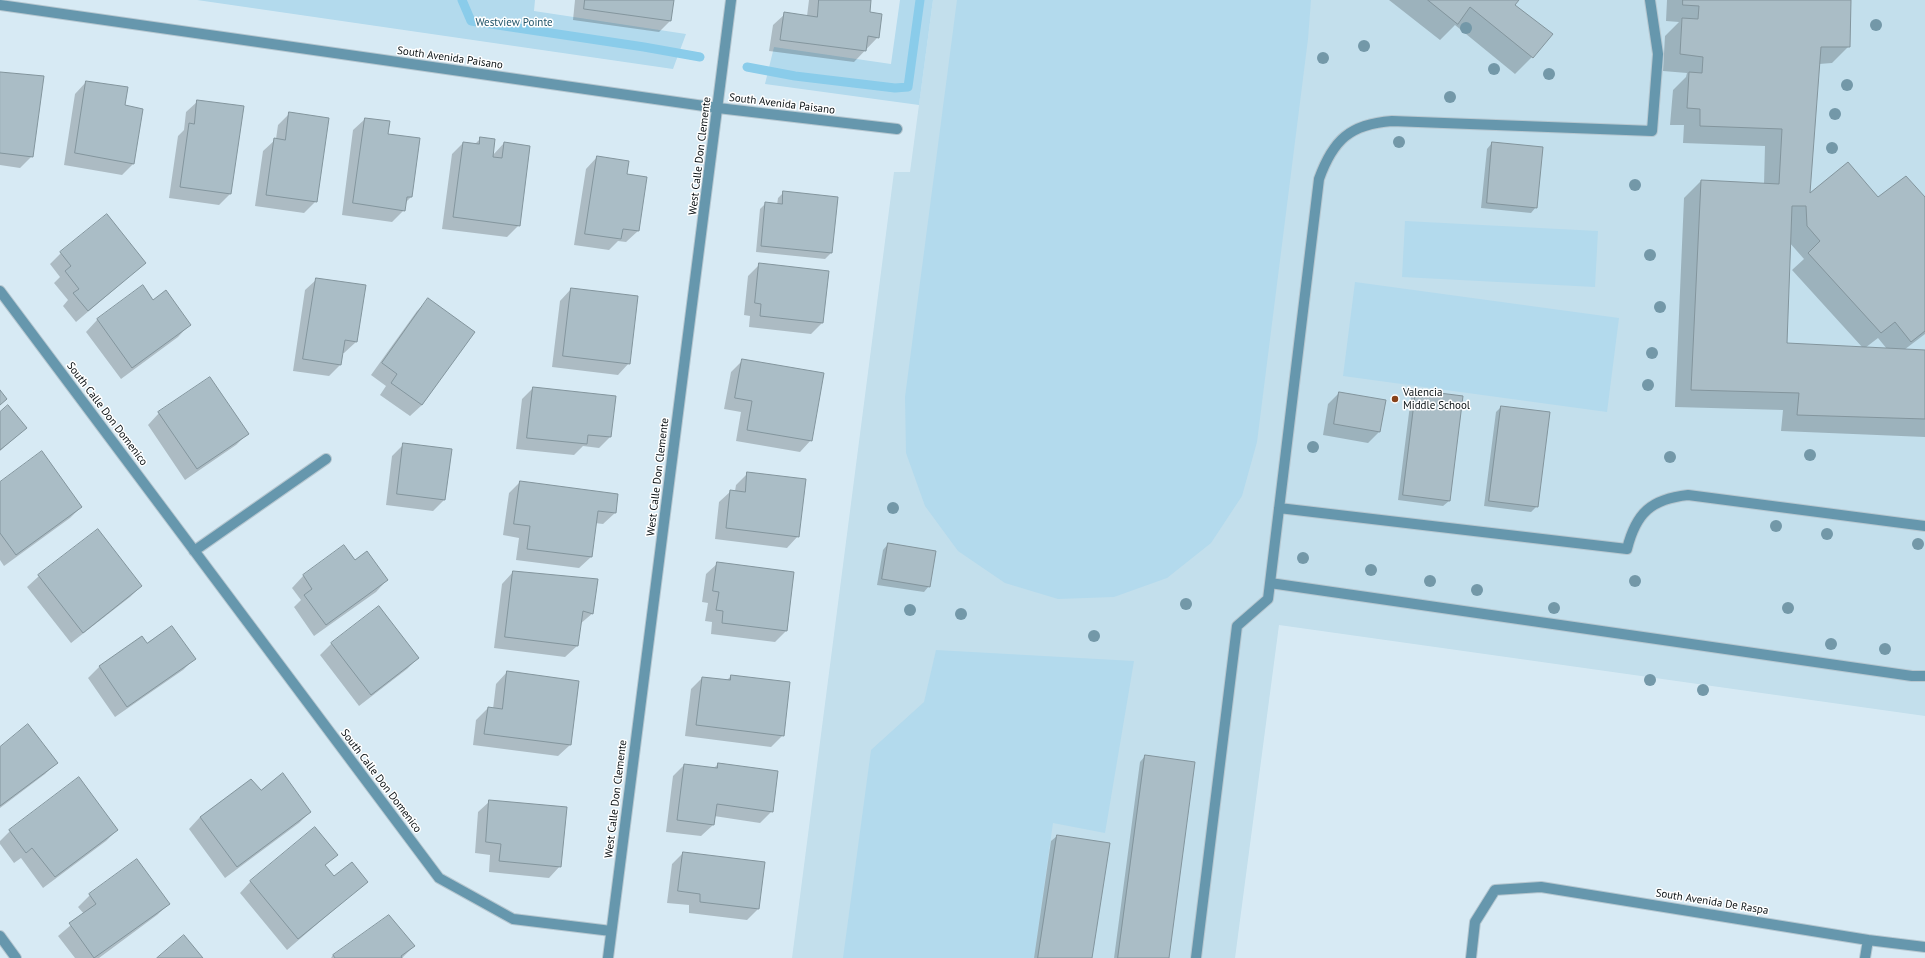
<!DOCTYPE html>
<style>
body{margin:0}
canvas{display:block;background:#d7eaf4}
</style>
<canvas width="1925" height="958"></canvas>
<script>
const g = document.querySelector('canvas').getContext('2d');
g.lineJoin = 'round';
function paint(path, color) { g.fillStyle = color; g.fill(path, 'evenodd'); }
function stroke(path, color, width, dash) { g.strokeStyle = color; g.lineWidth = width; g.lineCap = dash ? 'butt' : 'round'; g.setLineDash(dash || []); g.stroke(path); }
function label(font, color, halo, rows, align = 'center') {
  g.font = font + ' "PT Sans",sans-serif'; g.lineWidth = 3; g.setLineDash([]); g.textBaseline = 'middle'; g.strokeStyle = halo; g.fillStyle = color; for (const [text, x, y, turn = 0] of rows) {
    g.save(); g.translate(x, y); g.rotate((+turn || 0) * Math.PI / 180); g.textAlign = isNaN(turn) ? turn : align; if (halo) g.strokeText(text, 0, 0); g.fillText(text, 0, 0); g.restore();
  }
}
const built = new Path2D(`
 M933,0h992v716l-646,-91 -44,333h-443l102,-786h16z`);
const green = new Path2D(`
 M197,0h338l-1,11 152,23 -13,35z
 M900,0h33l-14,105 -154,-21 9,-37 117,17z
 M957,0h354l-3,39 -51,403 -15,54 -31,47 -44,35 -53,19 -56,2 -53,-16 -47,-32 -33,-45 -19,-53 -1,-56z
 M1405,221l193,10 -3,56 -193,-10z
 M1355,282l264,36 -12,94 -264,-36z
 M936,650l198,11 -29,172 -52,-10 -19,135h-191l28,-208 53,-48z`);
const shadow = new Path2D(`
 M575,0h98l-2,20 -12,12 -86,-12z
 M809,0h61l-2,13 10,24 -24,25 -85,-11 4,-26 12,-11 22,2z
 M1389,0h129l-4,5 18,52 -17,17 -60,-49 -15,15z
 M1667,0h183l-1,46 -17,17 -13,1 -10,131 116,3v136l-21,16 21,1v86l-144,-6 2,-21 -108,-3 9,-209 17,-17 63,3 1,-38 -82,-3 1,-18h-14l3,-35 13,-13 1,-4 -24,-2 2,-35 14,-14 -13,-1zM1789,242l15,17 -12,11 71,78 -77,-4zM1878,338l9,11 -22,-1z
 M0,73l32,83 -12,12 -20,-3z
 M86,82l38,24 10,57 -12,12 -58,-10 11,-71z
 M198,101l32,93 -11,11 -50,-7 9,-62 6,-6 2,-18z
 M290,113l26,88 -12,12 -49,-7 8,-55 13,-12 2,-14z
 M365,119l46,78 -6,6 -1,7 -12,12 -50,-7 11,-85z
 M481,138l12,17 11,-12 15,82 -12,12 -65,-8 10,-75 11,-11 12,1z
 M1492,143l44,64 -5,6 -50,-5 6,-59z
 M597,157l29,18 20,3 -8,53 -12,11 -8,-1 -9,9 -35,-5 12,-76z
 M784,192l53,6 -6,55 -6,6 -69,-7 4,-43 5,-5 12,1 1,-7z
 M61,253l84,10 -69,59 -13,-16 5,-6 -14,-17 6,-6 -10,-13z
 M760,264l62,59 -11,11 -62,-7 1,-11 -6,-1 4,-39z
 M317,279l39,63 -12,11h-2l-2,12 -11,11 -36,-5 12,-81z
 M142,287l11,14 36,24 -11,12 -57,42 -35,-47 11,-12z
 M571,289l58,74 -11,12 -66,-8 8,-66z
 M428,300l45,32 -51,73 -12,11 -30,-21 6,-9 -15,-11 46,-64z
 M743,360l68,80 -11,12 -64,-11 5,-29 -17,-3 7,-37z
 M533,388l77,49 -11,11 -16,-2 -9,9 -58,-6 6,-50z
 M1417,391l32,110 -6,5 -45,-6 13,-103z
 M1339,393l40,39 -11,11 -45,-8 5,-31z
 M1501,407l36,99 -6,6 -47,-6 12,-94z
 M0,413l26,15 -26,23z
 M159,413l88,21 -11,11 -51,35 -37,-55z
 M404,444l40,56 -11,11 -47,-6 6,-49z
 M748,473l50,63 -11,12 -72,-9 4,-37 12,-11h4l1,-6z
 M520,482l95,31 -12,11 -8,-1 -4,34 -12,11 -63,-8 3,-22 -16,-3 6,-42z
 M0,483l81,24 -11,11 -66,48 -4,-6z
 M888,544l41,42 -5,6 -47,-7 6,-35z
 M344,547l10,15 33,18 -11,12 -62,44 -20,-29 7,-7 -9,-12 11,-12z
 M718,563l75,9 -7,59 -11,11 -64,-8 1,-12 -7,-1 3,-18 -6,-1 4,-28z
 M513,572l80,41 -13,11 -3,22 -12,11 -71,-9 8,-64z
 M39,576l102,10 -11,11 -59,46 -44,-56z
 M379,607l39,51 -11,11 -48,37 -39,-51 11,-11z
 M146,645l48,14 -11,11 -68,47 -27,-39 12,-12z
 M507,672l71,10 -8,63 -12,11 -85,-11 3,-25 12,-12 5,1 3,-25z
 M731,676l52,59 -12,12 -86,-11 6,-47 11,-11 24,3z
 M0,749l56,14 -11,11 -45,34z
 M1145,756l23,202h-54l26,-196z
 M718,764l54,47 -12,12 -46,-7 -1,9 -12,11 -35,-4 7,-56 11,-11 29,4z
 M251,780l9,12 50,20 -11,11 -74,55 -36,-49 11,-12z
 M490,801l70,65 -11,12 -60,-6 1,-17 -15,-2 3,-41z
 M117,830l-11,11 -63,47 -22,-30 -7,5 -14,-19v-3l10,-10z
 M1057,836l34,122h-57l17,-117z
 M683,853l75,56 -11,11 -58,-7v-8l-22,-2 5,-39z
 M336,854l-11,12 9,12 32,4 -79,68 -47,-57 11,-12z
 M137,861l32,43 -12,11 -58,43h-24l-17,-22 26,-22 -6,-7 12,-12z
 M414,946l-12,12h-71l2,-3z`);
const stream = new Path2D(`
 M462,0l9,21 173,26 56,10
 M747,67l48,9 100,12 13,-1 12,-87`);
const building = new Path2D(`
 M585,0h89l-3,21 -87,-12z
 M819,0h52l-1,12 12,2 -3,24 -11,-2 -2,15 -86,-11 4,-28 33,5z
 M1428,0h91l-4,5 38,29 -20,24 -63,-51 -12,17z
 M1683,0h168l-1,47h-29l-11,146 38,-31 30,35 28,-21 19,21v134l-14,11 -16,-20 -14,11 -73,-80 12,-12 -13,-15 -1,-20h-14l-5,137 138,7v69l-128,-4 2,-22 -108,-3 10,-210 78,4 3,-55 -82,-3v-17l-13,-1 2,-36 13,1 1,-16 -23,-3 2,-36 16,1 1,-13 -16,-1z
 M0,72l44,4 -11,81 -33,-4z
 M86,81l42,6 -3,18 18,4 -9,55 -59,-11z
 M197,100l47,6 -13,88 -51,-7 9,-64 5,1z
 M289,112l40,6 -12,84 -51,-7 8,-57 11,2z
 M365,118l25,3 -2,13 32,4 -8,59h-5l-2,14 -52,-8z
 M480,137l15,2 -2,18 9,1 2,-16 26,4 -10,80 -67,-9 10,-75 16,2z
 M1492,142l51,5 -6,61 -50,-5z
 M597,156l32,5 -2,13 20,3 -8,54 -16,-2 -2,10 -36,-5z
 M783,191l55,6 -6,56 -71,-7 4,-44 17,2z
 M107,214l39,49 -58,48 -15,-18 6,-4 -14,-18 6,-5 -11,-14z
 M759,263l70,8 -6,52 -63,-7 1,-12 -6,-1z
 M316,278l50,7 -9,57 -12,-2 -4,25 -38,-6z
 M143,285l10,15 13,-10 25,35 -59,43 -35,-49z
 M571,288l67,8 -8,68 -67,-8z
 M428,298l47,34 -53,73 -31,-22 6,-9 -15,-11z
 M742,359l82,14 -12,68 -65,-11 5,-29 -17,-3z
 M210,377l39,57 -52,35 -39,-57z
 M533,387l83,9 -5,41 -23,-2 -1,9 -60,-6z
 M0,390l7,9 -7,6z
 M1416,390l47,6 -13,105 -47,-6z
 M1339,392l47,8 -6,32 -46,-8z
 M8,405l19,23 -27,22v-38z
 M1501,406l49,6 -12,95 -49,-6z
 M403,443l49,6 -7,51 -48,-6z
 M42,451l40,56 -66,48 -16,-22v-51z
 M747,472l59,7 -7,58 -73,-9 4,-38 15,2z
 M520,481l98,13 -2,19 -18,-2 -6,46 -65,-8 3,-23 -16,-2z
 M98,529l44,57 -59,47 -45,-58z
 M888,543l48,8 -6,36 -48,-8z
 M344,545l11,15 12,-9 21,29 -62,45 -22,-30 8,-6 -9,-14z
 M717,562l77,10 -7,59 -65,-8 1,-12 -7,-1 3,-18 -6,-1z
 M513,571l85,8 -5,35 -10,-3 -5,35 -73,-9z
 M379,606l40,52 -48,37 -40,-52z
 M172,626l24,33 -69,48 -28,-41 43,-30 5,7z
 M507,671l72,10 -8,64 -87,-11 4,-27 14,2z
 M731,675l59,7 -6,54 -88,-11 6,-48 28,3z
 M28,724l30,39 -58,43v-59z
 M1145,755l50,7 -26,196h-51z
 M718,763l60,8 -5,41 -56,-8 -3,21 -37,-5 7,-56 33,4z
 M283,773l28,39 -74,55 -37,-50 51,-38 10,11z
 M79,777l39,53 -63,47 -23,-29 -6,5 -17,-23z
 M489,800l78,7 -6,60 -62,-6 2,-17 -15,-2z
 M315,827l23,28 -13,10 9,11 18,-14 16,20 -70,57 -48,-58z
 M1057,835l53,8 -18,115h-54z
 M683,852l82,10 -6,47 -59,-7v-8l-22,-3z
 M137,859l33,45 -76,54 -25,-35 27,-19 -7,-10z
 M389,915l26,31 -14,10 1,2h-67l-2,-3z
 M184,935l19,23h-46z`);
const service = new Path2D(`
 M1279,508l348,41c9,-36 24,-50 61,-54l237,31
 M1270,583l49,-404c14,-39 31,-55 73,-58l260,10 6,-77 -8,-54
 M1196,958l41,-332 31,-27 2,-16 642,93h13`);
const minor = new Path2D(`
 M0,5l718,103 179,21
 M0,291l439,587 74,41 98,12
 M194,551l132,-92
 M0,936l16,22
 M608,958l123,-958
 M1471,958l4,-36 20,-32 46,-3 327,53 57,7
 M1865,958l3,-18`);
const trees = [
 [1876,25],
 [1466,28],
 [1364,46],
 [1323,58],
 [1494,69],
 [1549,74],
 [1847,85],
 [1450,97],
 [1835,114],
 [1399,142],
 [1832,148],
 [1635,185],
 [1650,255],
 [1660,307],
 [1652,353],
 [1648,385],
 [1313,447],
 [1810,455],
 [1670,457],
 [893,508],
 [1776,526],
 [1827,534],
 [1918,544],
 [1303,558],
 [1371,570],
 [1430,581],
 [1635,581],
 [1477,590],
 [1186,604],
 [1554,608],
 [1788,608],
 [910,610],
 [961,614],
 [1094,636],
 [1831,644],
 [1885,649],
 [1650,680],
 [1703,690]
];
const markers = [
 [1395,399,4,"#88421a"]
];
const parkNames = [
 ["Westview Pointe",514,23]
];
const streetNames = [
 ["South Avenida Paisano",450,58,8],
 ["South Avenida Paisano",782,104,7],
 ["West Calle Don Clemente",700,156,-83],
 ["South Calle Don Domenico",107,414,53],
 ["West Calle Don Clemente",658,477,-83],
 ["South Calle Don Domenico",381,781,53],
 ["West Calle Don Clemente",616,799,-83],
 ["South Avenida De Raspa",1712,902,9]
];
const poiNames = [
 ["Valencia",1403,393],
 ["Middle School",1403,406]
];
paint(built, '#c3dfec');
paint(green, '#b3daed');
paint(shadow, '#0003');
stroke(stream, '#8accea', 9);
paint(building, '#aabdc6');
stroke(building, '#83959d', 1);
stroke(service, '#b6c7d0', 12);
stroke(minor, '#b6c7d0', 12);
stroke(service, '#6697ad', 10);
stroke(minor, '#6697ad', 10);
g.fillStyle = '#7398a8';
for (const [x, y] of trees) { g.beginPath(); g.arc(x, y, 6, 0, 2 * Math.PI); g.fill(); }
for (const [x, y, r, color] of markers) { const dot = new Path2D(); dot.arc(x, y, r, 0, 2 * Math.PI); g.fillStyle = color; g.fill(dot); stroke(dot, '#fff', 1.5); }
label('11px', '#21556a', '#fff', parkNames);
label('11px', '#0a1114', '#fff', streetNames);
label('11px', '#0a1114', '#fff', poiNames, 'left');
</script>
